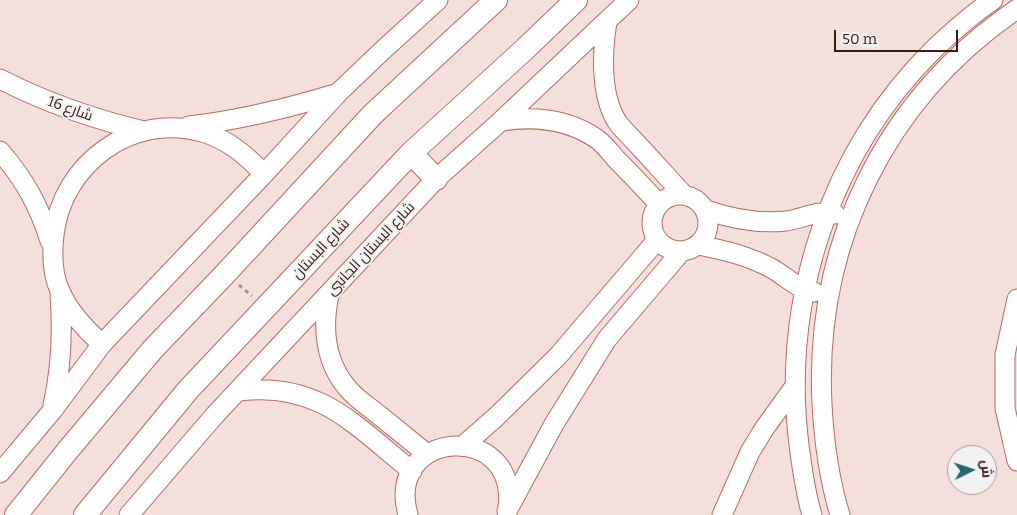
<!DOCTYPE html>
<meta charset="utf-8">
<style>
body{margin:0}
#map{position:relative;width:1017px;height:515px;overflow:hidden;background:#f3e0dc;font-family:Bitter,Cairo,serif}
canvas{display:block}
.north{position:absolute;left:947px;top:445px;width:50px;height:50px;box-sizing:border-box;background:#f2f2f2;border:1px solid #a99b99;border-radius:50%;rotate:86deg;font-size:14px;font-weight:700;line-height:20px;text-align:center;color:#3b1914}
.north::after{content:'';display:block;margin:auto;width:18px;height:22px;background:#1f6874;clip-path:polygon(50% 0,100% 100%,50% 72%,0 100%)}
.scale{position:absolute;left:834px;top:30px;width:124px;height:22px;box-sizing:border-box;border:2px solid #3b1914;border-top:0;padding-left:6px;font-size:15px;line-height:18px;white-space:nowrap;color:#3b1914;-webkit-text-stroke:4px #f2f2f2;paint-order:stroke}
</style>
<div id="map">
<canvas width="1017" height="515"></canvas>
<div class="north">ش</div>
<div class="scale">50 m</div>
</div>
<script>
const g = document.querySelector('canvas').getContext('2d');
g.lineJoin = 'round';
function stroke(path, color, width, dash) { g.strokeStyle = color; g.lineWidth = width; g.lineCap = dash ? 'butt' : 'round'; g.setLineDash(dash || []); g.stroke(path); }
function label(font, color, halo, rows, align = 'center') {
  g.font = font + ' Bitter,Cairo,serif'; g.lineWidth = 4; g.setLineDash([]); g.textBaseline = 'middle'; g.strokeStyle = halo; g.fillStyle = color; for (const [text, x, y, turn = 0] of rows) {
    g.save(); g.translate(x, y); g.rotate((+turn || 0) * Math.PI / 180); g.textAlign = isNaN(turn) ? turn : align; if (halo) g.strokeText(text, 0, 0); g.fillText(text, 0, 0); g.restore();
  }
}
const path = new Path2D(`
 M239,285l13,11`);
const minor = new Path2D(`
 M607,22c-5,30 -7,75 11,101 6,8 14,15 21,23 15,16 29,32 44,48
 M0,79c47,24 93,40 144,52
 M501,121c33,-5 67,-2 96,18 7,5 13,13 19,20 15,15 29,30 43,45
 M189,126c51,-6 100,-18 149,-33
 M0,151c24,28 39,54 50,90
 M652 223a28 28 0 1 1 56 0a28 28 0 1 1-56 0Z
 M706,210c26,9 52,14 80,11 16,-2 33,-12 49,-7
 M698,245c26,5 51,11 75,24 13,8 25,20 41,23
 M329,295c-7,33 -4,68 20,95 8,9 20,17 30,25 16,13 32,26 48,39
 M1017,299l-12,56v53l12,53
 M102,344c-17,-15 -33,-32 -42,-53 -8,-17 -8,-39 -6,-56 8,-71 78,-123 148,-103 25,7 44,23 62,42
 M239,391c80,-10 115,34 173,80
 M53,405c8,-36 10,-72 7,-109
 M464,445l32,-28 62,-61 99,-116
 M0,473l52,-62 50,-67 162,-170 75,-82 44,-42 55,-50
 M507,511l47,-87 53,-85 74,-87
 M129,515l85,-99 222,-237 65,-58 128,-121
 M408,515c-24,-86 110,-95 100,-8
 M722,515l28,-63 14,-23 31,-43
 M812,515c-7,-23 -10,-47 -13,-70 -18,-145 31,-294 136,-397 18,-17 37,-34 58,-48
 M840,515c-11,-36 -16,-74 -18,-111 -8,-160 63,-305 195,-395`);
const tertiary = new Path2D(`
 M411,153l25,26
 M16,515l52,-65 85,-101 73,-76 147,-159 123,-114
 M85,515l103,-125 223,-237 114,-104 51,-49`);
const streetNames = [
 ["شارع 16",70,109,20],
 ["شارع البستان",321,249,-47],
 ["شارع البستان الجانبى",371,249,-47]
];
stroke(minor, '#bd6b5d', 21);
stroke(tertiary, '#bd6b5d', 24);
stroke(path, '#ab928e', 3, [4, 4]);
stroke(minor, '#fff', 19);
stroke(tertiary, '#fff', 22);
label('15px', '#3b1914', '#f2f2f2', streetNames);
</script>
